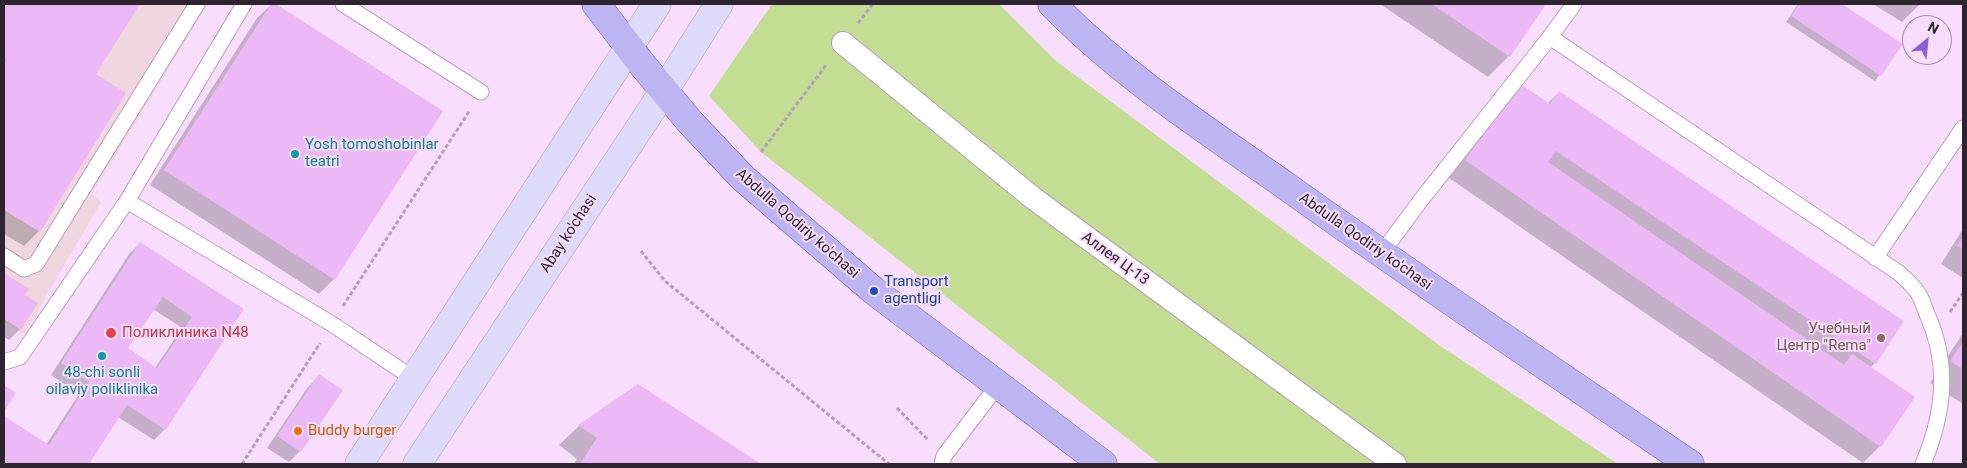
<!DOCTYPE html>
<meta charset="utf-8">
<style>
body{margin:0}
#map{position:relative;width:1967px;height:468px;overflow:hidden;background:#f8ddfc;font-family:Roboto,sans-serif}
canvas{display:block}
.frame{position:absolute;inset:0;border:5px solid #2e242f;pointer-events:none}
.north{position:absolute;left:1902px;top:15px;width:50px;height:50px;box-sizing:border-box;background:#f8ddfc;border:1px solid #a793aa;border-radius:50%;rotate:28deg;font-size:14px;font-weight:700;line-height:20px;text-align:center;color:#2e242f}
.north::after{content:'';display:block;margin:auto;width:18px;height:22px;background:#8f5fd8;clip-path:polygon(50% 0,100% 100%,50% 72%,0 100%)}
</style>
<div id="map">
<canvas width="1967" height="468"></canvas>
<div class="frame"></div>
<div class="north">N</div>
</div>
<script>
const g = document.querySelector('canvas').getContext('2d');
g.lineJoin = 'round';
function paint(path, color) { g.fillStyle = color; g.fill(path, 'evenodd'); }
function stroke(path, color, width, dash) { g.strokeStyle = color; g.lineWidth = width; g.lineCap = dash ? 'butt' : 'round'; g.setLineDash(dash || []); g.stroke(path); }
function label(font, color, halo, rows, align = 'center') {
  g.font = font + ' Roboto,sans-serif'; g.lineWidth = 4; g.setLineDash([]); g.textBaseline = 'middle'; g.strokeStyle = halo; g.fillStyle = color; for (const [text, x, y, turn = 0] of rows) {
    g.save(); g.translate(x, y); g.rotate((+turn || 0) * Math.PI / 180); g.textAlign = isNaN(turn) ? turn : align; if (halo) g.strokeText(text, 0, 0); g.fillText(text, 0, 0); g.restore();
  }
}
const commercial = new Path2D(`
 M4,4h204l-116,190 9,8 -77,132 -20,-12z`);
const green = new Path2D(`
 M772,4h227l57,57 383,284 179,119h-458l-399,-312 -52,-56z`);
const shadow = new Path2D(`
 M14,4h124l-43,70 -56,157 -15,15 -20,-12v-225z
 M272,4l169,107 -107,168 -15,15 -169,-109 107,-167z
 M1380,4h158l5,3 -34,49 -21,21z
 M1798,4h41l62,41 -26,36 -89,-59z
 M1873,4h47l-18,18z
 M1559,92l316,271 -5,5 10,78 -17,17 -414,-285 52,-76 46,2z
 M1963,229v49l-22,-14z
 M140,243l102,66 -77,120 -11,11 -36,-23 -31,47h-83v-46l42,27 33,-51 -28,-19 78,-121zM153,309l29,19 -27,40 -29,-19z
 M4,275l23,14 -4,7 -3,33 -11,11 -5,-3z
 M1963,333v71l-33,-21z
 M319,376l22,14 -41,61 -11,11 -22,-14 41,-61z
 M638,385l121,79h-185l3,-5 -18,-14 20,-19z`);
const building = new Path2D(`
 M11,4h129l-44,70 30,19 -86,139 -36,-22v-148l2,-3 -2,-2v-49z
 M271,4h5l167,107 -108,169 -171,-110z
 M1432,4h109l4,2 -35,51z
 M1799,4h43l61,40 -22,32 -90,-60z
 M1519,83l31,21 9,-13 345,230 -28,43 -320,-213 -8,11 296,203 8,-11 63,43 -34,50 -416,-287z
 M1963,237v12l-6,-3z
 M140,242l104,67 -78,121 -39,-25 -38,59h-85v-48l45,29 40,-63 -28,-19zM163,297l29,20 -35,51 -29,-20z
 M4,273l25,16 -4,6 13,8 -17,27 -17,-11z
 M1963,342v27l-13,-8z
 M319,374l24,16 -42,62 -24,-16z
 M638,384l123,80h-181l17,-26 -19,-13z
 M4,385l12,8 -12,19z`);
const path = new Path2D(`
 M858,23l15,-19
 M761,152l66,-88
 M641,251l24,30 224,183
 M343,306l127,-196
 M1950,312l13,-19
 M897,408l31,32
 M242,464l78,-121`);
const service = new Path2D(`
 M343,4l138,88
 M1574,4l-24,33 349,236c6,6 14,12 19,20 4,6 6,14 9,21 23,51 17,100 -4,150
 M127,201l205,123 82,55
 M1381,254l40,-54 129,-163
 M4,256l20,13 12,-5 161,-260
 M1875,258l88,-130
 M4,362l16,-5 107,-156 117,-197
 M942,464l2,-8 54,-71`);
const pedestrian = new Path2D(`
 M843,43l190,155 362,266`);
const secondary = new Path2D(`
 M359,464l298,-460
 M417,464l247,-373 55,-87`);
const primary = new Path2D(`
 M596,4l45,59 49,59 53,56 131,113 229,173
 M1052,4c69,71 153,125 234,182 133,95 268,186 404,278`);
const markers = [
 [295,154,5,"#0f9aa8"],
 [874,291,5,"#1a4fb4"],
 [111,333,6,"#e0444e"],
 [1881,338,5,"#8d6e63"],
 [102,356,5,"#0f9aa8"],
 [298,431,5,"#e8710a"]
];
const cultureNames = [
 ["Yosh tomoshobinlar",305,145],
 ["teatri",305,162],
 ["48-chi sonli",102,373,"center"],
 ["oilaviy poliklinika",102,390,"center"]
];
const streetNames = [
 ["Abdulla Qodiriy ko'chasi",797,224,41],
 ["Abay ko'chasi",569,234,-57],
 ["Abdulla Qodiriy ko'chasi",1365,242,35],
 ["Аллея Ц-13",1115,259,36]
];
const transitNames = [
 ["Transport",884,282],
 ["agentligi",884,299]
];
const educationNames = [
 ["Учебный",1871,329],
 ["Центр \"Rema\"",1871,346]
];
const healthNames = [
 ["Поликлиника N48",122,333]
];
const foodNames = [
 ["Buddy burger",308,431]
];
paint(commercial, '#efd6df');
paint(green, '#c3de93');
paint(shadow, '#0003');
paint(building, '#ecb8f6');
stroke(service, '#b89fbc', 17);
stroke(pedestrian, '#b89fbc', 24);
stroke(secondary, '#b89fbc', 29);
stroke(primary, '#6e62a9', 29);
stroke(path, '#b59fb8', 3, [4, 2.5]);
stroke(service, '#fff', 15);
stroke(pedestrian, '#fff', 22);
stroke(secondary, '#dedaf9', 28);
stroke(primary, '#bcb5f2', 28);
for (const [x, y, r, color] of markers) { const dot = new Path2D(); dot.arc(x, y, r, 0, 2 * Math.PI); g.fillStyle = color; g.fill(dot); stroke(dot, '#f8ddfc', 2); }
label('15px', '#0d838f', '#f8ddfc', cultureNames, 'left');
label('15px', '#2e242f', '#f8ddfc', streetNames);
label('15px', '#164399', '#f8ddfc', transitNames, 'left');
label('15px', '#785e54', '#f8ddfc', educationNames, 'right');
label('15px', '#be3a42', '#f8ddfc', healthNames, 'left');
label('15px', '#c56008', '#f8ddfc', foodNames, 'left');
</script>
